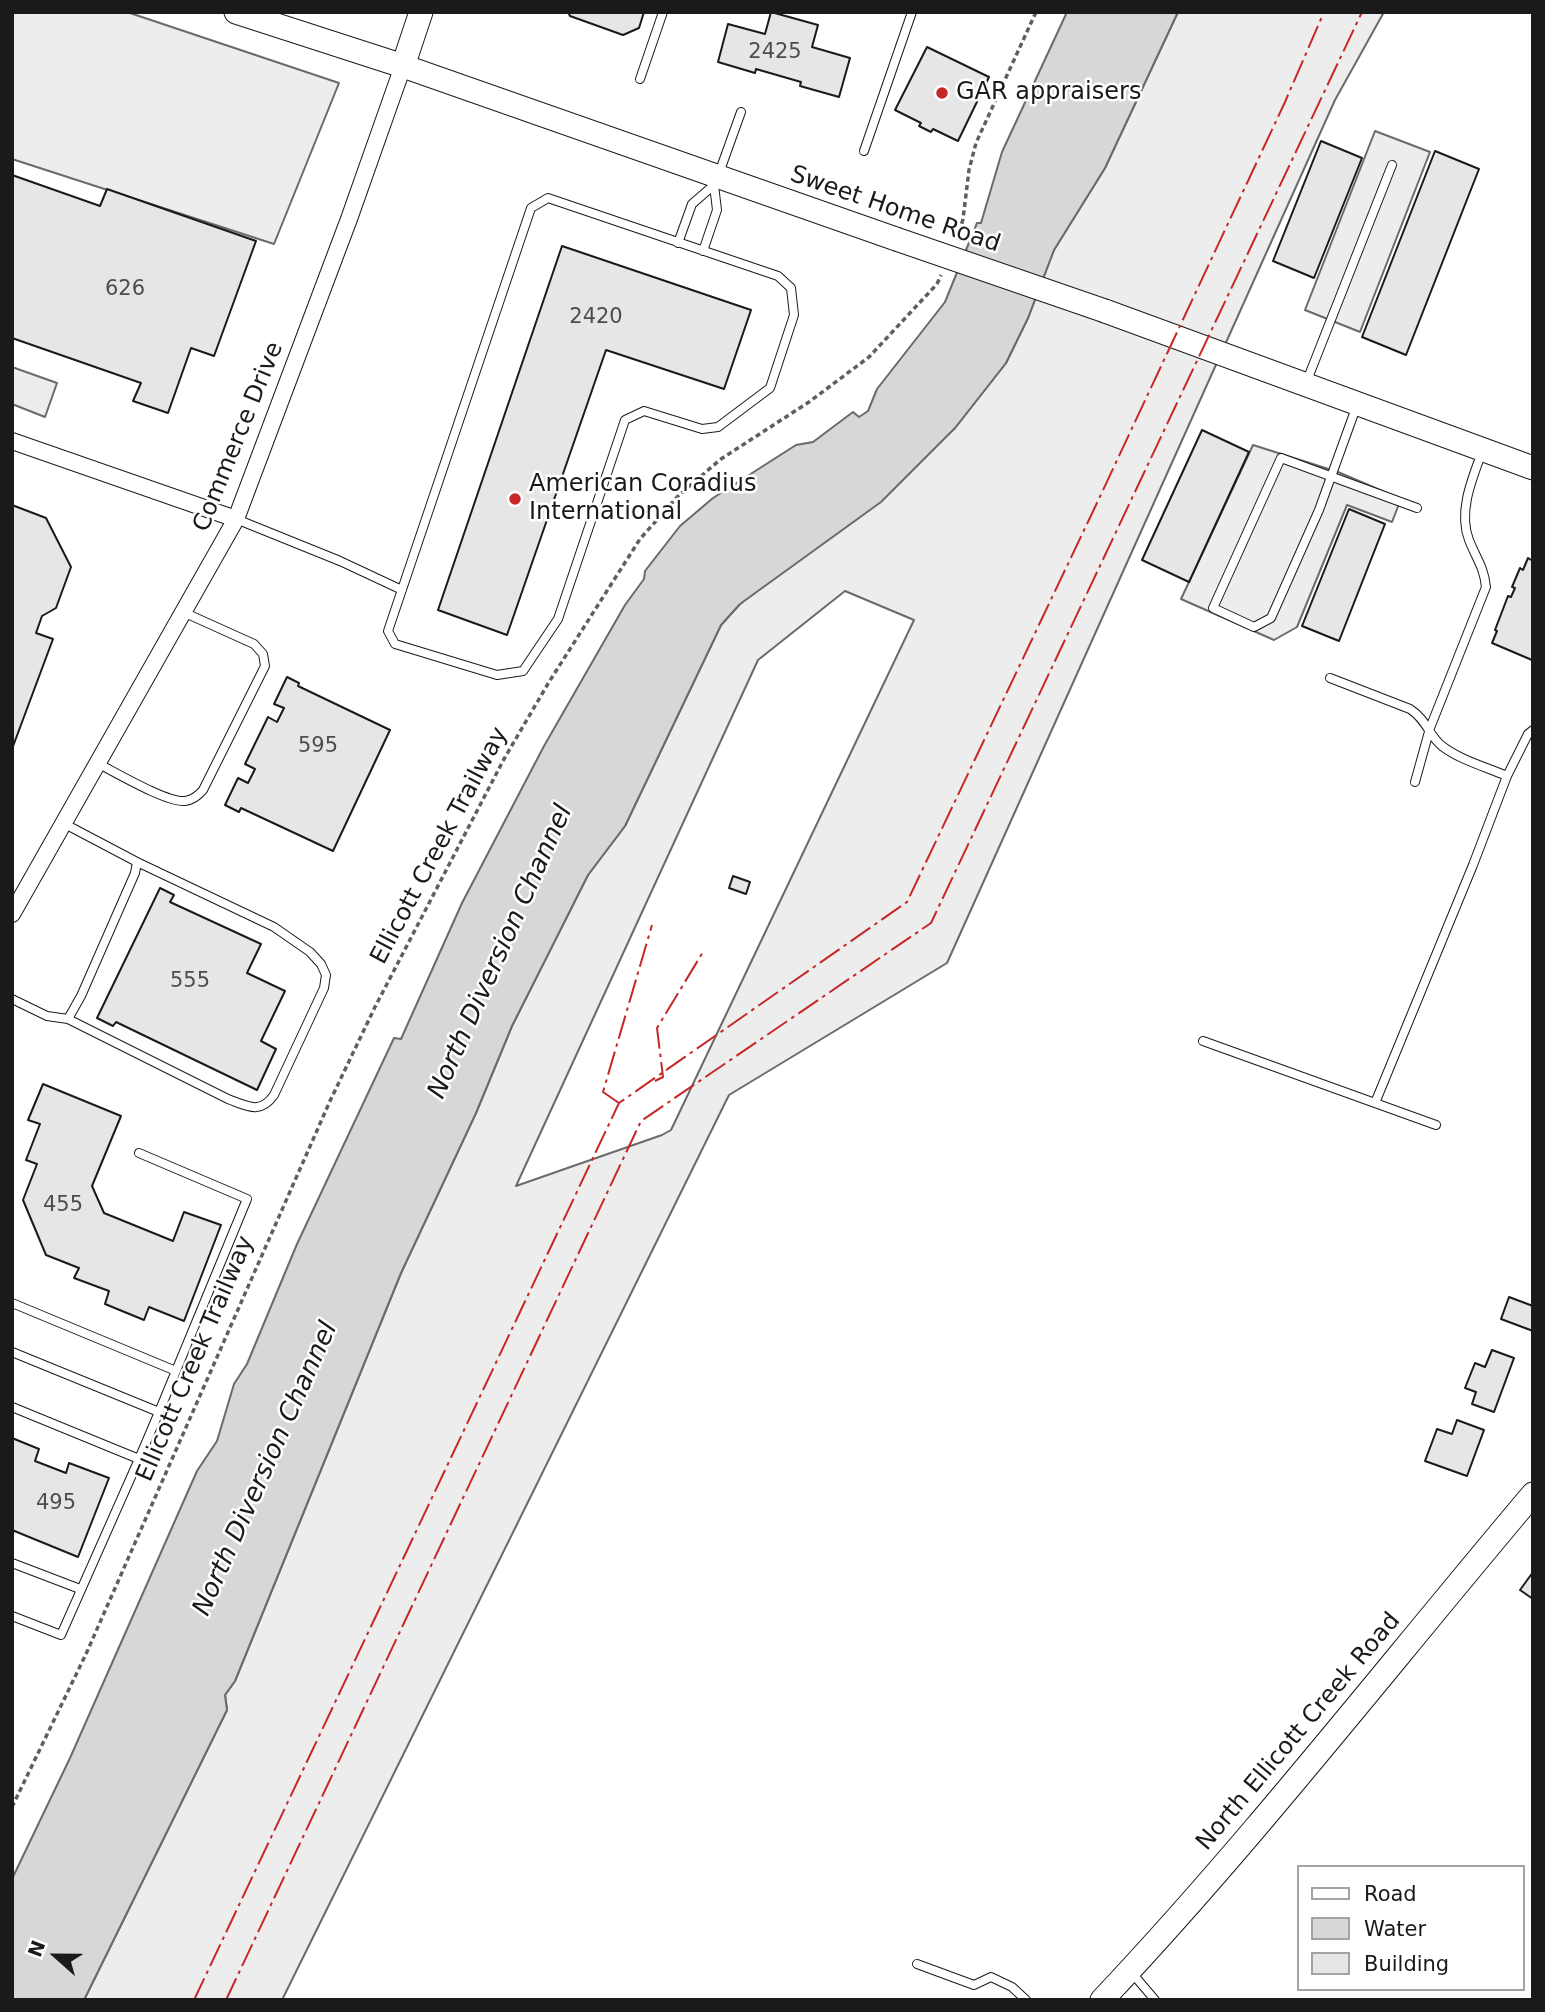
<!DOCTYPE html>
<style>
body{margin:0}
#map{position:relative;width:1545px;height:2012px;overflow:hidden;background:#fff;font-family:"DejaVu Sans",sans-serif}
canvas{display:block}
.frame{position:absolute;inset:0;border:14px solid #1a1a1a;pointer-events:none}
.legend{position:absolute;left:1297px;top:1865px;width:228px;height:126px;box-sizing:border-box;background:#fff;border:2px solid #a3a3a3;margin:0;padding:9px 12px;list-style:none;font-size:21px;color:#1a1a1a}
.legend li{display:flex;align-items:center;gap:14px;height:35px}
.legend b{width:35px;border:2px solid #a3a3a3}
.north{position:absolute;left:21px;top:1921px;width:70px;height:70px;-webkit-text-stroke:5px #fff;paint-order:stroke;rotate:291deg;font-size:19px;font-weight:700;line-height:28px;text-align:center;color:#1a1a1a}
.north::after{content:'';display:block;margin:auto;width:24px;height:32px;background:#1a1a1a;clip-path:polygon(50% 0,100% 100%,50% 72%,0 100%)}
</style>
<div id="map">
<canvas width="1545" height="2012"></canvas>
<div class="frame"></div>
<ul class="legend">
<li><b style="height:9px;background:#fff"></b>Road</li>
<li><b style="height:19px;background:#d7d7d7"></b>Water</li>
<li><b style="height:19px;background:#e6e6e6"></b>Building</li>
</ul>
<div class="north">N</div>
</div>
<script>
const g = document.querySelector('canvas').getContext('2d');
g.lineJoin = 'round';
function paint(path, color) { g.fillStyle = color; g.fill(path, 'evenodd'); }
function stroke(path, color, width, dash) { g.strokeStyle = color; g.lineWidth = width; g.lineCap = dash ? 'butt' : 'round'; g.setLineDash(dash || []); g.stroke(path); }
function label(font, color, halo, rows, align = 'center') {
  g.font = font + ' "DejaVu Sans",sans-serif'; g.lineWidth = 5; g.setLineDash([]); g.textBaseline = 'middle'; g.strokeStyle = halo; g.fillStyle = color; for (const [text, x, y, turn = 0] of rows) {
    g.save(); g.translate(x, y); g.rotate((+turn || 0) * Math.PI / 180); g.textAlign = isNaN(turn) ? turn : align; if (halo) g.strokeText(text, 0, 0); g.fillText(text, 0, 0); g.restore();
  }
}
const built = new Path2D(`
 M12,12h115l212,71 -65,161 -262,-85z
 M1178,12h206l-49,88 -388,863 -218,132 -447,905h-198l143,-290 -2,-15 10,-14 166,-408 75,-160 36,-87 76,-151 37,-49 96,-201 19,-21 215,-176 51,-65 22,-45 26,-68 51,-82zM845,591l69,29 -243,510 -9,5 -146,51 242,-526z
 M1375,131l55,21 -70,180 -55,-22z
 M12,367l45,16 -12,34 -33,-13z
 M1253,445l85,27 63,27 -9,23 -45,-17 -50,122 -23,13 -93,-41z`);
const water = new Path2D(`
 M1067,12h111l-73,156 -51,82 -26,68 -22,45 -51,65 -74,74 -141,102 -19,21 -96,201 -37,49 -76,151 -36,87 -75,160 -166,408 -10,14 2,15 -143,290h-72v-121l58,-121 127,-287 20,-30 17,-57 13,-20 50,-120 97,-206 7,1 61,-136 82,-157 81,-141 19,-26 1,-8 35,-45 33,-28 83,-53 17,-3 40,-30 6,5 9,-6 9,-22 68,-87 32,-79h4l21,-71z`);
const building = new Path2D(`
 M568,12h76l-5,16 -16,7 -53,-19z
 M771,12l47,13 -6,22 38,11 -11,39 -39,-11 1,-4 -45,-13 -1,4 -37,-11 10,-38 37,10z
 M927,47l62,30 -31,64 -25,-12 -2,3 -12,-6 2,-3 -26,-13z
 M1321,141l41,17 -48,120 -41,-17z
 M1435,151l44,18 -73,186 -44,-18z
 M12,175l88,31 7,-17 149,52 -42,115 -23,-8 -23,65 -35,-12 8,-18 -129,-45z
 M562,246l189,64 -27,79 -118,-39 -99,285 -69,-25z
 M1202,430l47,22 -60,130 -47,-22z
 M12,505l34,13 25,49 -15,41 -14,8 -6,17 17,6 -41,110z
 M1349,509l36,15 -46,117 -37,-15z
 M1528,558l5,3 -1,99 -40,-17 5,-12 -2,-1 13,-34 3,1 4,-9 -3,-1 8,-19 3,2z
 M287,677l12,6 -1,3 92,44 -57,121 -92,-43 -2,4 -14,-7 13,-27 10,5 7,-14 -10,-5 23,-47 9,5 7,-14 -10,-4z
 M733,876l17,6 -4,12 -17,-6z
 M160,888l14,7 -4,7 91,42 -14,29 38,18 -24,50 15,8 -19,41 -141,-68 -3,4 -16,-8z
 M43,1084l78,32 -29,70 12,27 69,28 11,-29 37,13 -37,96 -35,-14 -5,13 -39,-16 4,-13 -35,-13 5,-10 -33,-13 -23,-55 14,-36 -11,-4 14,-36 -12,-4z
 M1509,1297l24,9v25l-32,-12z
 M1492,1350l22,8 -20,54 -22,-8 4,-12 -11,-4 10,-25 10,4z
 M1457,1420l27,10 -17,46 -42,-15 12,-32 15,5z
 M12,1438l27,11 -4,12 31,12 3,-10 40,15 -31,79 -66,-27z
 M1533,1572v27l-13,-9z`);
const path = new Path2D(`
 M957,240l6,-21 6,-49 7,-27 60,-131
 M12,1807l74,-153 244,-553 45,-94 129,-248 45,-77 91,-143 39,-44 42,-36 88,-57 60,-45 68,-73 4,-9`);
const lane = new Path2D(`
 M640,79l23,-67
 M864,151l48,-139
 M718,176l23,-64
 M548,198l230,78 13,12 3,27 -24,73 -52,39 -16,2 -58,-18 -19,9 -67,199 -35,52 -26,4 -102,-31 -7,-13 143,-423z
 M678,243l14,-39 22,-19 3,25 -14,41
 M1306,383l86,-218
 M1357,405l-38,105 -48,108 -17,9 -41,-19 68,-150 136,50
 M236,519l104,42 62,29
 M1330,678l80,31c17,11 19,27 32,37 18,14 44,21 65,30
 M97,763c18,9 70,40 88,38 8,-1 13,-5 18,-11l62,-124 -2,-12 -9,-10 -71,-32
 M1415,782l15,-54 56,-141c-2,-20 -10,-29 -17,-47 -11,-28 3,-61 13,-88
 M12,999l35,17 21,3 13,-23 54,-123 2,-11 -74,-39
 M68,1019l160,80c19,7 32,16 46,-4l50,-107 2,-13 -5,-11 -11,-12 -36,-25 -137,-65
 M1203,1041l233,84
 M1375,1103l98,-238 34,-89 21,-42 5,-4
 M12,1303l164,68
 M12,1352l147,60 88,-213 -108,-46
 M12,1407l127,52 -78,176 -49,-19
 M139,1459l20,-47
 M12,1563l68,26
 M917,1964l57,21 17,-8 21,10 14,13
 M1132,1973l23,27`);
const street = new Path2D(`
 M12,441l224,78
 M12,914l224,-395 113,-300 54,-153`);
const secondary = new Path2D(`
 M236,12l167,54 493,173
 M403,66l18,-54
 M1105,311l428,157
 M1102,2000c152,-161 288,-337 431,-506`);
const secondaryBridge = new Path2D(`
 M896,239l209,72`);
const power = new Path2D(`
 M655,1081l8,-4 -6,-49 46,-76
 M619,1103l-16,-11 49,-167
 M194,2000l425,-897 288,-201 189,-397 189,-403 39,-90
 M226,2000l415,-879 290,-198 431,-911`);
const markers = [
 [942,93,7,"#c62828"],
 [515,499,7,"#c62828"]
];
const numberNames = [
 ["2425",775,53],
 ["626",125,290],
 ["2420",596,318],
 ["595",318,747],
 ["555",190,982],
 ["455",63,1206],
 ["495",56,1504]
];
const poiNames = [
 ["GAR appraisers",956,93],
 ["American Coradius",529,485],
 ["International",529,513]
];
const streetNames = [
 ["Sweet Home Road",895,210,19],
 ["Commerce Drive",239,437,-68],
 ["Ellicott Creek Trailway",440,846,-62],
 ["Ellicott Creek Trailway",196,1359,-67],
 ["North Ellicott Creek Road",1299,1732,-50]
];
const waterNames = [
 ["North Diversion Channel",501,952,-66],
 ["North Diversion Channel",266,1469,-66]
];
paint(built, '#ededed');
stroke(built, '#6a6a6a', 2);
paint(water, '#d7d7d7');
stroke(water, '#6a6a6a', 2);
paint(building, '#e6e6e6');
stroke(building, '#1a1a1a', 2);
stroke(lane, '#1a1a1a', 10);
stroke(street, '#1a1a1a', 18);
stroke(secondary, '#1a1a1a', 25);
stroke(path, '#5f5f5f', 3.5, [5, 3.5]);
stroke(lane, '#fff', 8);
stroke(street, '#fff', 16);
stroke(secondary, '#fff', 23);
stroke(secondaryBridge, '#1a1a1a', 25, []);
stroke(secondaryBridge, '#fff', 23);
stroke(power, '#c62828', 2, [24, 5, 3.5, 5]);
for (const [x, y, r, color] of markers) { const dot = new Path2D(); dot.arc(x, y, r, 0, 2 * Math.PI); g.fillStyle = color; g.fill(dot); stroke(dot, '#fff', 2.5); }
label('21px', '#4d4d4d', null, numberNames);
label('24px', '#1a1a1a', '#fff', poiNames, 'left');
label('24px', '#1a1a1a', '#fff', streetNames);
label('italic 26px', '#1a1a1a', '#fff', waterNames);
</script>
